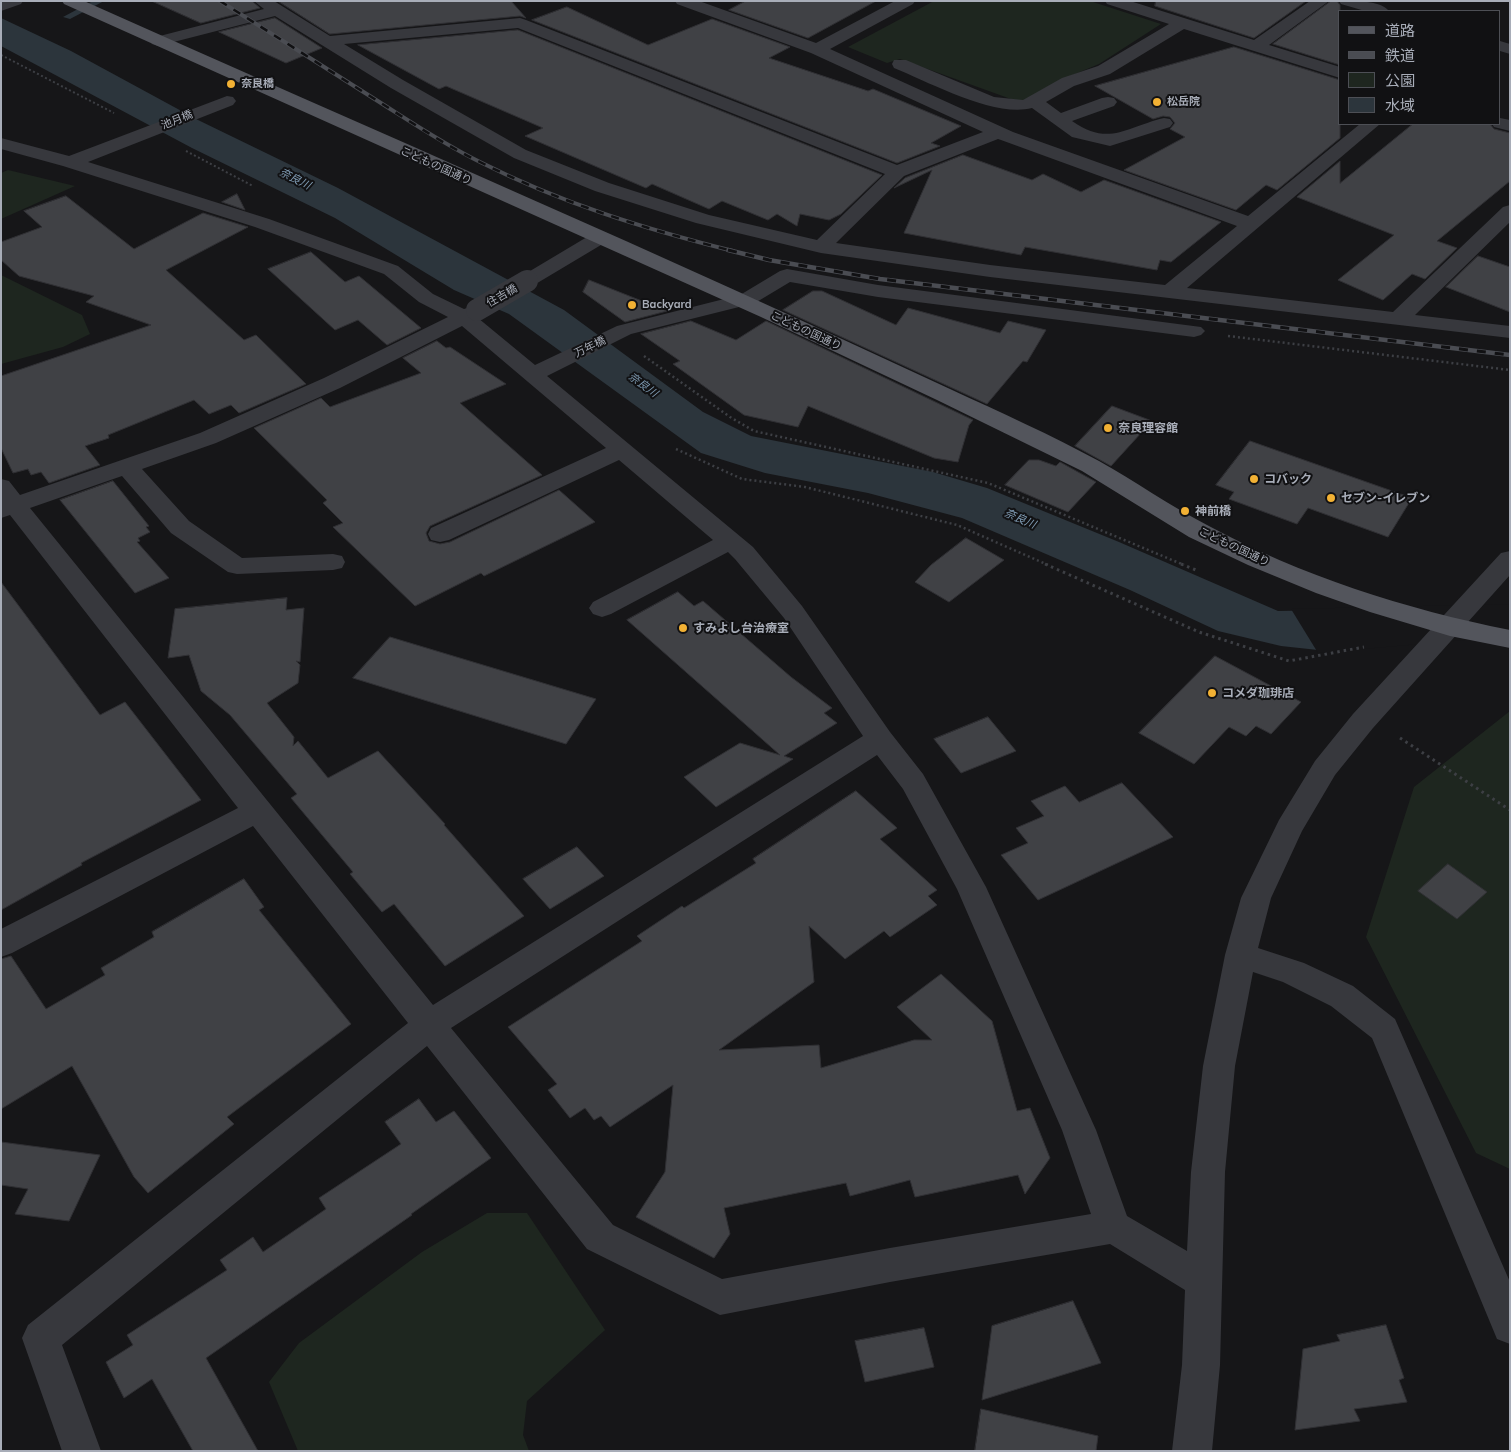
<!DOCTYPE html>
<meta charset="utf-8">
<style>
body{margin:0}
#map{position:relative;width:1511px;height:1452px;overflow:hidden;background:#161618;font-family:Mulish,"Noto Sans JP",sans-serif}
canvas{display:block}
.frame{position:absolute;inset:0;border:2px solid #a8adb8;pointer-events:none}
.legend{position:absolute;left:1338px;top:10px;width:162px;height:115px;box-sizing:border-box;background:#111113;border:1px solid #4d4f55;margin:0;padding:6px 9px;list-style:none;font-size:15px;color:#a8adb8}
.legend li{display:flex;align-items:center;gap:10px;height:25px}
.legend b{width:25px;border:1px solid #4d4f55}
</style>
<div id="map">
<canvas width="1511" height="1452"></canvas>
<div class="frame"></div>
<ul class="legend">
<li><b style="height:6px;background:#53555c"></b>道路</li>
<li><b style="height:6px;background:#4a4c52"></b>鉄道</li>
<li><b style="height:14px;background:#1e261f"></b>公園</li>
<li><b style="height:14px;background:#2c353c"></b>水域</li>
</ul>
</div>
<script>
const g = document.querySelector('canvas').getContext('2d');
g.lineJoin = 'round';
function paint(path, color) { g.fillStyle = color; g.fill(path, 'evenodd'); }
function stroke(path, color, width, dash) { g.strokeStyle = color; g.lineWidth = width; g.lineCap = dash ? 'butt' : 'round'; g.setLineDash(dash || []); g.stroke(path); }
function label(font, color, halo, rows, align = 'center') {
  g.font = font + ' Mulish,"Noto Sans JP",sans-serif'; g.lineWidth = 4; g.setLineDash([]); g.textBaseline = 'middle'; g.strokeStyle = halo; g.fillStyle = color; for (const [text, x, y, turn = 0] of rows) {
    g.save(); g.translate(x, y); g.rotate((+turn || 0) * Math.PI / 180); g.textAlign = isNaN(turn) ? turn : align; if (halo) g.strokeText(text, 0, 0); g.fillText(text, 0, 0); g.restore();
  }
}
const green = new Path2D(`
 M934,1h156l71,23 -62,40 -36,15 -41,24 -122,-44 -13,4 -39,-16z
 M8,170l67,16 -74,33v-46z
 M1,275l81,40 8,19 -27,13 -62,17z
 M1510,711v458l-34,-16 -110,-216 48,-150z
 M487,1213h40l78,117 -78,71 -4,34 6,16h-231l-29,-69 30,-39 123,-91z`);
const water = new Path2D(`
 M1,18l70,33 127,69 140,68 226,122 139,102 48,24 182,36 54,16 132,54 159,69 232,-4 -192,43 -37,-4 -63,-15 -88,-41 -168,-72 -94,-25 -103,-20 -64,-20 -192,-139 -55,-24 -119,-72 -143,-70 -191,-102z`);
const pier = new Path2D(`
 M1510,604v32l-192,17 -27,-44z`);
const stream = new Path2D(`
 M93,1h11l-34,18 -7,-2z`);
const building = new Path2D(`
 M152,1h100l8,7 -59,15z
 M278,1h233l15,17 -6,-2 -190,18z
 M746,1h130l-68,37 -79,-28z
 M1156,1h150l-52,37 -99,-32z
 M1331,1h6l3,4v60l-67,-21z
 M567,7l81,38 64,-26 78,28 -21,11 99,33 5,-2 88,37 -30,17 9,3 -43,17 -365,-143z
 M275,18l47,30 -36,15 -67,-31z
 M518,30l364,145 -41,39 -12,6 -29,-6 -3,12 -20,-12 -9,6 -46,-19 -13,8 -57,-25 -6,4 -121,-52 18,-8 -97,-42 -7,3 -81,-44z
 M1234,47l106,33v58l-63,52 -11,-5 -30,25 -112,-40 61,-33 -15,-8 5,-6 -5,-6 -7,-1 -10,3 -58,-33z
 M1413,124h77l4,5 16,4v48l-73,60 20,7 -32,31 -13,-5 -29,26 -45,-20 56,-45 -97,-38 43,-36v22z
 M963,155l69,25 11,-6 38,18 23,-12 117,42 -50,40 -11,-2 -3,10 -132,-23 -4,8 -117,-22 28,-63 -38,18 11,-10z
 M237,194l8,16 -23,-8z
 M66,196l68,53 69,-36 45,14 -82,43 78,70 12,-5 50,49 -67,29 -8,-8 -22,9 -15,-14 -86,35 1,3 -24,8 15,19 -51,18 -8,-11 -10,3 -3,-6 -15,4 -12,-25v-72l150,-51 -65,-23 8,-6 -75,-20 -18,-16v-18l41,-15 -18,-16z
 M311,252l34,30 14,-6 62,52 -34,17 -29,-25 -23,10 -67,-61z
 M1478,256l32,11v45l-64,-25z
 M589,280l78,31 -42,11 -42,-30z
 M813,291h9l74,34 12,-17 92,25 8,-12 38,9 -19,32 -4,-1 -36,43 -204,-94z
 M691,321l45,19 30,-19 207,99 -4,5 -11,37 -24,-4 -126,-52 -10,21 -54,-12 -71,-51 7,-3 -39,-27z
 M437,341l9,7 4,-1 56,37 -46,19 82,72 -112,51 -4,7 3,8 11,3 10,-2 109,-52 36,32 -111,54 -3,-3 -66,33 -82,-79 10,-4 -20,-20 4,-3 -73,-72 67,-30 9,9 91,-34 -18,-15z
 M1112,406l40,15 -41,45 -36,-20z
 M1250,441l162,57 -24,39 -80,-29 -11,16 -68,-25 5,-7 -18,-7z
 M1029,460h10l17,6 4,-4 36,20 -28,30 -63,-27z
 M113,481l36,45 -3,1 4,5 -12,6 2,3 -3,1 32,36 -34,15 -75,-93z
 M966,538l38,22 -55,42 -34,-20 16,-17z
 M1,582l99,133 25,-13 76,98 -120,63 1,2 -81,45z
 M678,592l16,14 9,-5 88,76 41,31 -8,5 13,10 -53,33 9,3 -77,48 -32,-30 56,-34 40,12 -153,-135z
 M287,598l-1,12 18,-2 -4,54 -4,-1 4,4 -2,18 -31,20 27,34 -1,9 5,-5 30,37 50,-27 67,73 -1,1 80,91 -79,50 -51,-62 -12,8 -32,-38 3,-2 -62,-74 6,-4 -67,-79 -29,-24 -12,-36 -21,3 7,-49z
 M390,637l206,62 -30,45 -213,-66z
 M1215,656l86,46 -30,32 -15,-8 -10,10 -17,-9 -35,37 -55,-31z
 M988,717l28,34 -55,22 -27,-34z
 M1122,783l51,54 -135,63 -37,-45 27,-12 -12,-15 28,-12 -13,-15 34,-15 14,16z
 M856,791l41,37 -17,11 57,51 -9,6 9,9 -47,32 -6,-6 -39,28 -36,-33 5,56 -95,68 100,-5 2,23 93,-28h18l-35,-33 44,-33 51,47 25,90 13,-3 20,50 -25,36 -7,-19 -103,22 -5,-17 -60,16 -4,-13 -122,25 6,26 -16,24 -78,-41 29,-45 8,-87 -63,42 -9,-11 -7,4 -9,-12 -15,10 -22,-28 9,-6 -49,-57 134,-86 -5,-5 45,-30 2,2 72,-45 -3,-4z
 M577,847l27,29 -54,33 -27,-30z
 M1448,864l39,28 -30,27 -39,-28z
 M244,879l20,28 -5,3 92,114 -124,93 7,7 -86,69 -14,-16 -62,-111 -71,43v-150l10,-3 35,53 59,-34 -4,-7 53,-31 -2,-5z
 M419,1099l17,23 18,-11 37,47 -80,56 1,1 -206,143 52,93h-65l-41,-72 -28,19 -18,-36 27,-17 -6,-10 100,-65 -7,-10 33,-23 10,15 63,-43 -7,-11 82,-54 -16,-22z
 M1,1142l99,13 -31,66 -54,-7 13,-25 -27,-4z
 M1073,1301l28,62 -119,37 10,-74z
 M1386,1325l18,53 -5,2 8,22 -53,7 6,12 -65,9 8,-81 37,-8 -3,-6z
 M924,1328l10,39 -69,15 -10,-41z
 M981,1409l117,27 -2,15h-121z`);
const pathFar2 = new Path2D(`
 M1,55l113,58
 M186,151l67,35`);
const pathFar1 = new Path2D(`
 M1228,336l282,34
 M644,356l86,61 24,14 234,52 196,82
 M676,449l66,30 63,8 152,38 91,40`);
const path = new Path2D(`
 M1045,564l154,68 90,29 75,-14
 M1181,564l15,6
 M1400,738l110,72`);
const minor = new Path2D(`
 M1,1h22l-2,3 -20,7z
 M254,1h20l56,35 190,-18 6,2 371,145 86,-33 -172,-79 -134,-49 -2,-3h24l117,42 79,-42h20l-2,3 -83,45 183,83 235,84 112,-92h20l-193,164 206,24 110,-105 7,-2v17l-95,93 95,11v12l-520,-61 -169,-24 -125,-30 -101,-32 -81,-33 -123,-70 -116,-72 -117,30 -6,-2 -2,-3 2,-3 112,-29zM518,28l367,146 -68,66 -108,-25 -100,-32 -83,-33 -123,-70 -59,-36zM998,139l3,1 236,86 -72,59 -175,-20 -154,-22 68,-67z
 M1105,1h25l124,39 56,-39h19l-60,44 71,22v11l-156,-49 -74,45 -36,12 -28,16 15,11 41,-15 6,-1 6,1 3,4 -3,4 -42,15c37,26 54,6 92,-3l6,1 3,4 -3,4 -60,19 -38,-9 -40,-29c-38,10 -103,-26 -138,-40l-2,-4 2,-4h12l88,37 29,3 39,-22 36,-12 71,-42 -62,-20z
 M1339,1c13,0 42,-1 50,10h-24l-24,-7z
 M1500,41l10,3v10l-10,-3z
 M227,96l6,1 3,4 -3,4 -145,57 181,57 129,47 35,28 31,15 12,-4 7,2 3,4 -8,7 57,47 82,-39 123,-31 40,-24 7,-2 91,16 323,42 4,4 -4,4 -7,2 -316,-40 -88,-15 -40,24 -11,1 -108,27 -84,42 206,171 49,59 88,126 33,42 63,113 110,243 31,86 60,35 4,-79 12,-106 22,-111 16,-57 38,-78 36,-59 38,-47 148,-161 9,-2v24l-137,153 -38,47 -33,56 -31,67 -13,50 46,15 49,23 42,33 115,263v62l-13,-5 -125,-301 -41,-32 -48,-24 -30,-10 -18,94 -10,106 -5,193 -8,86h-40l10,-86 3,-75 -75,-46 -220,38 -170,33 -133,-66 -160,-203 -365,299 39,106h-39l-40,-113 6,-13 380,-302 -155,-197 -241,127 -11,4v-28l237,-121 -228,-293 -9,3v-39l8,2 11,14 180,-62 124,-55 124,-61 -29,-15 -35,-28 -129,-47 -192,-61 -62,-17v-11l68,18zM462,326l144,122 -175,80 -3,6 3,6 9,2 9,-2 170,-80 94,80 -120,62 -4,6 4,6 9,3 9,-3 117,-62 7,7 49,59 79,118 -430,269 -403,-497 92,-32 49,57 57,39 9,2 96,-4 9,-2 3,-6 -3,-6 -9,-2 -91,4 -53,-37 -47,-52 74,-26 124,-55zM877,755l26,34 54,100 105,241 29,84 -201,34 -168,31 -109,-54 -162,-197z
 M1500,118l10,2v11l-16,-4 -2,-3h8z
 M599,232l7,2 3,4 -3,4 -72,43 -7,2 -7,-2 -3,-4 3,-4 72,-43z`);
const major = new Path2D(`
 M62,1h22c289,129 580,254 866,388 50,23 101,46 149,72 36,20 71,45 108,64 94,51 198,84 303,105v18l-60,-12 -80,-24 -54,-19 -68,-28 -59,-28 -107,-66 -145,-71 -176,-83 -697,-313z`);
const railFar1 = new Path2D(`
 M220,1c51,32 102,65 153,97 35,22 70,46 107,64 81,41 165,67 253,89`);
const rail = new Path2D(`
 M728,250l41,10 111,19 630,76`);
const minorBridge = new Path2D(`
 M477,310l50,-29`);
const markers = [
 [231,84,5,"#f2b134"],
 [1157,102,5,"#f2b134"],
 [632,305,5,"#f2b134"],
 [1108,428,5,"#f2b134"],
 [1254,479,5,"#f2b134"],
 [1331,498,5,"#f2b134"],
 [1185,511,5,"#f2b134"],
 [683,628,5,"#f2b134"],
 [1212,693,5,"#f2b134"]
];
const farPoinames = [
 ["奈良橋",241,84],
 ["松岳院",1167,102],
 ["Backyard",642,305]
];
const farStreetnames = [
 ["池月橋",177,120,-22],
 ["こどもの国通り",436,166,24],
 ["住吉橋",502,296,-30],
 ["こどもの国通り",806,331,25],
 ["万年橋",590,347,-26],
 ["こどもの国通り",1234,547,25]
];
const farWaternames = [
 ["奈良川",295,179,27],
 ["奈良川",643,385,36],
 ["奈良川",1020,519,23]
];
const poiNames = [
 ["奈良理容館",1118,428],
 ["コバック",1264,479],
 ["セブン-イレブン",1341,498],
 ["神前橋",1195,511],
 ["すみよし台治療室",693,628],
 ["コメダ珈琲店",1222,693]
];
paint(green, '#1e261f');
paint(water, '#2c353c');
paint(pier, '#161618');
paint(stream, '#2c353c');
paint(building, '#404145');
stroke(building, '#303034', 1);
stroke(pathFar2, '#3d3f44', 2, [2, 2.5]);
stroke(pathFar1, '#3d3f44', 2.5, [2, 3]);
stroke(path, '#3d3f44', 3, [2.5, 4]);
paint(minor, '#37383d');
paint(major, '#53555c');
stroke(railFar1, '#4a4c52', 4);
stroke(rail, '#4a4c52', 4.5);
stroke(railFar1, '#111113', 2.5, [8]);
stroke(rail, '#111113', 3, [9]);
stroke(minorBridge, '#37383d', 22);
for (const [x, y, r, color] of markers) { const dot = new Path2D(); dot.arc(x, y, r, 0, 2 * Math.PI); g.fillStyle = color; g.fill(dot); stroke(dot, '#111113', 2); }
label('bold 11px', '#a8adb8', '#111113', farPoinames, 'left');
label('11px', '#a8adb8', '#111113', farStreetnames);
label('italic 11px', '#7f9bb3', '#111113', farWaternames);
label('bold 12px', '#a8adb8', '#111113', poiNames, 'left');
</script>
